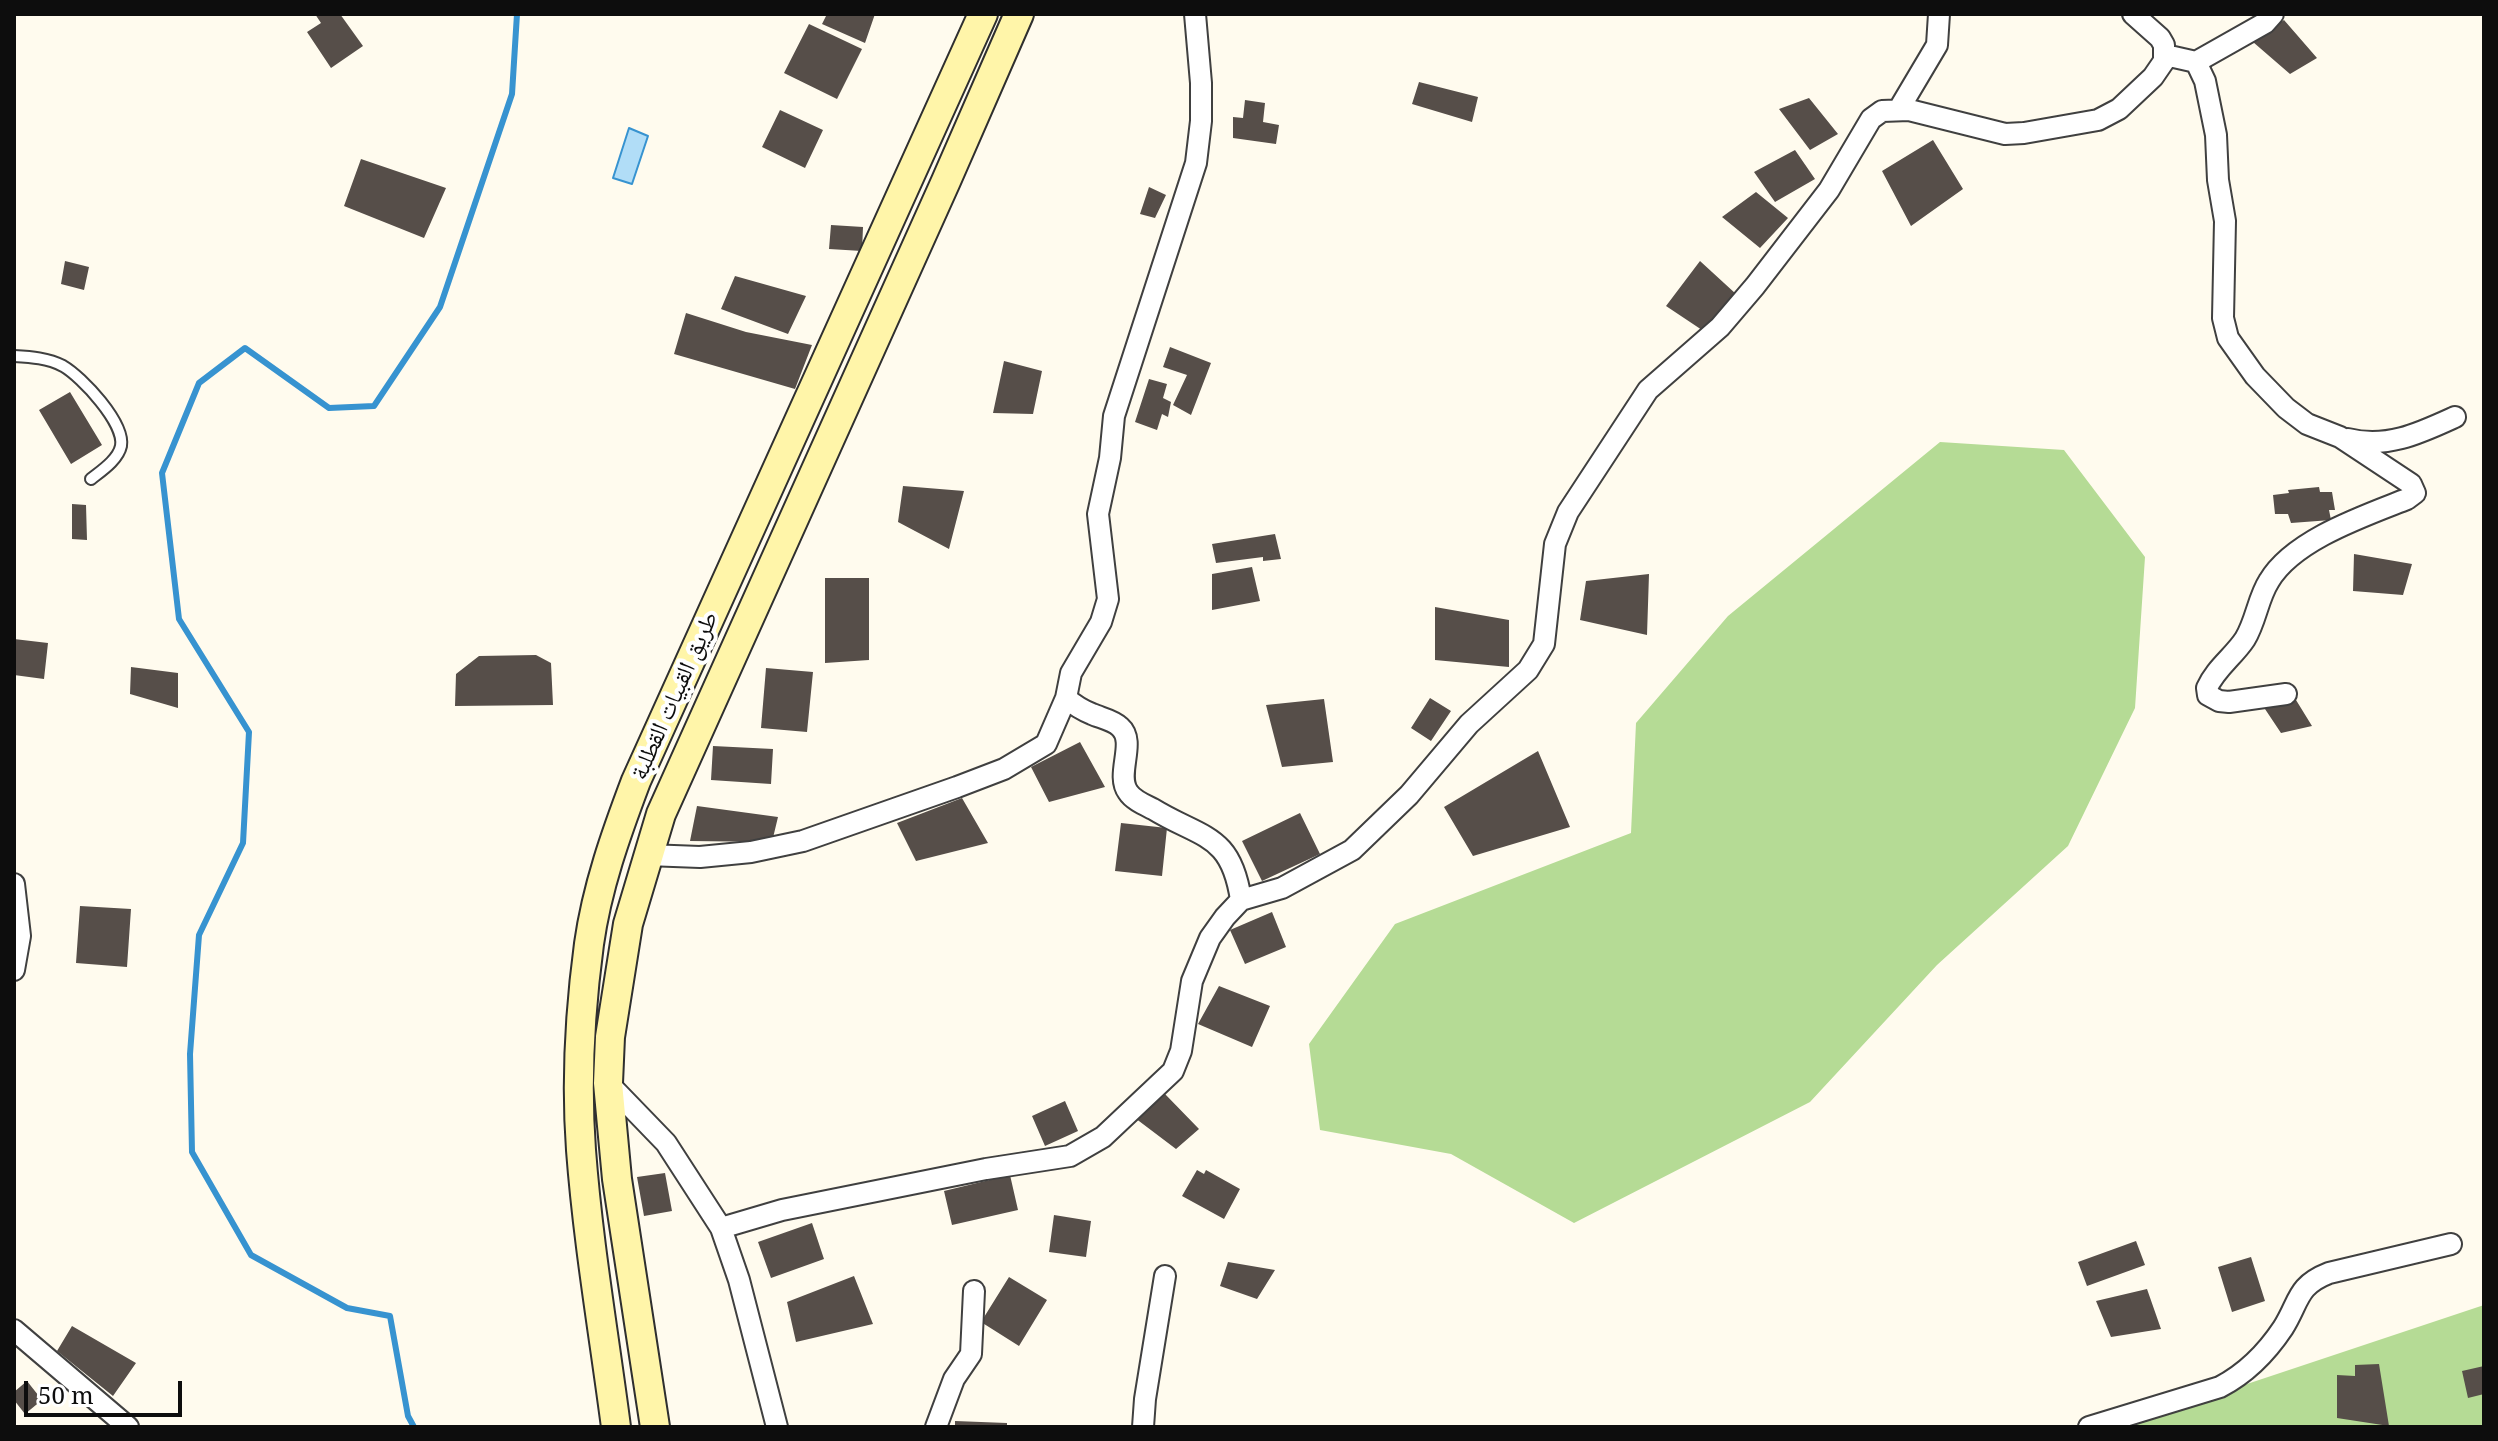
<!DOCTYPE html>
<meta charset="utf-8">
<style>
body{margin:0}
#map{position:relative;width:2498px;height:1441px;overflow:hidden;background:#fffbee;font-family:"Noto Serif",serif}
canvas{display:block}
.frame{position:absolute;inset:0;border:16px solid #0d0d0d;pointer-events:none}
.scale{position:absolute;left:24px;top:1381px;width:158px;height:36px;box-sizing:border-box;border:4px solid #0d0d0d;border-top:0;padding-left:10px;font-size:24px;line-height:28px;white-space:nowrap;color:#0d0d0d;-webkit-text-stroke:6px #fff;paint-order:stroke}
</style>
<div id="map">
<canvas width="2498" height="1441"></canvas>
<div class="frame"></div>
<div class="scale">50 m</div>
</div>
<script>
const g = document.querySelector('canvas').getContext('2d');
g.lineJoin = 'round';
function paint(path, color) { g.fillStyle = color; g.fill(path, 'evenodd'); }
function stroke(path, color, width, dash) { g.strokeStyle = color; g.lineWidth = width; g.lineCap = dash ? 'butt' : 'round'; g.setLineDash(dash || []); g.stroke(path); }
function label(font, color, halo, rows, align = 'center') {
  g.font = font + ' "Noto Serif","Noto Naskh Arabic",serif'; g.lineWidth = 8; g.setLineDash([]); g.textBaseline = 'middle'; g.strokeStyle = halo; g.fillStyle = color; for (const [text, x, y, turn = 0] of rows) {
    g.save(); g.translate(x, y); g.rotate((+turn || 0) * Math.PI / 180); g.textAlign = isNaN(turn) ? turn : align; if (halo) g.strokeText(text, 0, 0); g.fillText(text, 0, 0); g.restore();
  }
}
const forest = new Path2D(`
 M1940,442l124,8 81,107 -10,151 -67,138 -131,119 -127,137 -236,121 -123,-69 -131,-24 -11,-86 86,-120 236,-91 5,-110 92,-107z
 M2484,1305v122h-366z`);
const water = new Path2D(`
 M629,128l19,8 -16,48 -19,-6z`);
const stream = new Path2D(`
 M414,1427l-6,-11 -18,-100 -43,-8 -96,-53 -59,-103 -2,-98 9,-119 44,-92 6,-111 -70,-113 -17,-146 37,-90 46,-35 84,60 45,-2 66,-99 72,-213 5,-80`);
const building = new Path2D(`
 M315,14h25l23,32 -32,22 -24,-36 14,-9z
 M827,14h48l-10,29 -43,-19z
 M2284,20l33,38 -27,16 -37,-32z
 M809,24l53,25 -25,50 -53,-26z
 M1419,82l59,15 -6,25 -60,-18z
 M1809,98l29,36 -28,16 -31,-41z
 M1245,100l20,3 -2,19 16,3 -3,19 -43,-6v-21l10,1z
 M780,110l43,20 -18,38 -43,-21z
 M1933,140l30,49 -52,37 -29,-55z
 M1795,150l20,29 -40,23 -21,-30z
 M361,159l85,29 -22,50 -80,-32z
 M1149,187l17,8 -11,23 -15,-4z
 M1756,192l32,26 -28,30 -38,-31z
 M831,225l32,2 -1,24 -33,-2z
 M65,261l24,6 -5,23 -23,-6z
 M1700,261l36,33 -31,38 -39,-26z
 M735,276l71,20 -18,38 -67,-25z
 M686,313l60,19 66,13 -17,44 -121,-35z
 M1170,347l41,16 -20,52 -18,-10 14,-30 -24,-8z
 M1004,361l38,10 -9,43 -40,-1z
 M1149,379l18,5 -4,14 8,4 -3,15 -6,-3 -5,16 -22,-8z
 M70,392l32,53 -31,19 -32,-54z
 M903,486l61,5 -15,58 -51,-27z
 M2319,487l1,5h12l3,18h-6l2,10 -40,3 -3,-9h-13l-2,-19 16,-2 -1,-3z
 M72,504l14,1 1,35 -15,-1z
 M1275,534l6,25 -18,2v-4l-47,6 -4,-19z
 M2354,554l58,10 -9,31 -50,-4z
 M1252,567l8,34 -48,9v-36z
 M1649,574l-2,61 -67,-15 6,-39z
 M825,578h44v82l-44,3z
 M1435,607l74,13v47l-74,-7z
 M14,639l34,4 -4,36 -30,-4z
 M536,655l15,8 2,42 -98,1 1,-32 23,-18z
 M131,667l47,6v35l-48,-14z
 M766,668l47,4 -6,60 -46,-4z
 M1430,698l21,13 -20,30 -20,-13z
 M1324,699l9,63 -51,5 -16,-62z
 M2296,700l16,26 -31,7 -18,-27z
 M1080,742l25,45 -56,15 -18,-35z
 M713,746l60,3 -2,35 -60,-4z
 M1538,751l32,76 -97,29 -29,-49z
 M962,798l26,45 -72,18 -19,-38z
 M697,806l81,11 -6,25 -82,-1z
 M1300,813l20,41 -58,27 -20,-40z
 M1121,823l46,5 -5,48 -47,-5z
 M80,906l51,3 -4,58 -51,-4z
 M1272,912l14,35 -41,17 -15,-34z
 M1219,986l51,20 -18,41 -54,-23z
 M1165,1094l34,35 -23,20 -41,-31z
 M1065,1101l13,30 -33,15 -13,-30z
 M1197,1170l7,4 2,-4 34,19 -16,30 -42,-23z
 M665,1173l7,38 -28,5 -7,-39z
 M1010,1175l8,35 -66,15 -8,-34z
 M1054,1215l37,6 -5,36 -37,-5z
 M812,1223l12,36 -53,19 -13,-36z
 M2136,1241l9,24 -58,21 -9,-24z
 M2251,1257l14,44 -33,11 -14,-45z
 M1228,1262l47,8 -18,29 -37,-13z
 M854,1276l19,48 -77,18 -9,-40z
 M1009,1277l38,23 -28,46 -38,-24z
 M2147,1289l14,40 -50,8 -15,-36z
 M72,1326l64,37 -23,33 -56,-45z
 M2379,1364l10,62 -52,-8v-43l18,1v-11z
 M2484,1366v28l-16,4 -6,-27z
 M27,1381l15,19 -17,14 -11,-14v-8z
 M955,1421l52,2v4h-52z`);
const lane = new Path2D(`
 M14,356c17,1 34,2 49,10 19,11 62,57 58,80 -3,14 -20,25 -30,33`);
const street = new Path2D(`
 M2165,55l31,7 69,-39 8,-9
 M2196,62l9,19 11,54 2,45 7,41 -2,97 5,20 27,38 31,32 21,16 33,13 71,47 4,9 -8,6c-43,17 -114,41 -138,82 -11,17 -13,40 -24,58 -11,17 -30,30 -38,49l1,7 11,6 10,1 57,-8
 M1899,109l38,-64 2,-31
 M2348,439c39,10 72,-6 107,-22
 M1066,698l5,-25 30,-51 7,-23 -10,-85 12,-56 4,-42 82,-253 5,-42v-38l-6,-69
 M647,855l53,2 51,-5 52,-11 154,-54 47,-18 42,-25 20,-46c8,7 16,12 26,16 9,4 21,6 28,13 17,15 -5,47 8,65 5,8 17,13 25,17 49,30 78,24 88,91
 M14,884l6,52 -6,34
 M608,1083l58,60 55,85 18,52 38,147
 M721,1228l61,-18 204,-41 84,-13 33,-19 70,-66 8,-20 11,-70 18,-43 15,-21 16,-17 41,-12 70,-38 57,-55 60,-71 59,-54 16,-26 11,-100 13,-32 80,-122 72,-63 35,-41 74,-96 42,-71 11,-8 27,-1 96,24 19,-1 74,-13 21,-11 34,-32 11,-16v-16l-4,-7 -27,-24
 M14,1330l114,97
 M936,1427l18,-48 17,-25 3,-63
 M1143,1427l2,-28 20,-123
 M2089,1427l131,-40c25,-13 47,-35 63,-59 17,-27 13,-42 46,-55l122,-29`);
const secondary = new Path2D(`
 M616,1427c-12,-92 -28,-184 -35,-277 -5,-68 -1,-139 8,-206 8,-57 27,-110 47,-163l347,-767
 M655,1427l-38,-248 -9,-96 2,-46 18,-113 33,-110 285,-633 73,-167`);
const streetNames = [
 ["طريق القبيات القطلبة",675,696,-66]
];
paint(forest, '#b5db95');
paint(water, '#b1ddf7');
stroke(water, '#3793d0', 2);
stroke(stream, '#3793d0', 6);
paint(building, '#564e49');
stroke(lane, '#404040', 14);
stroke(street, '#404040', 24);
stroke(secondary, '#2f2f2f', 32);
stroke(lane, '#fff', 10);
stroke(street, '#fff', 20);
stroke(secondary, '#fff5a9', 28);
label('24px', '#0d0d0d', '#fff', streetNames);
</script>
